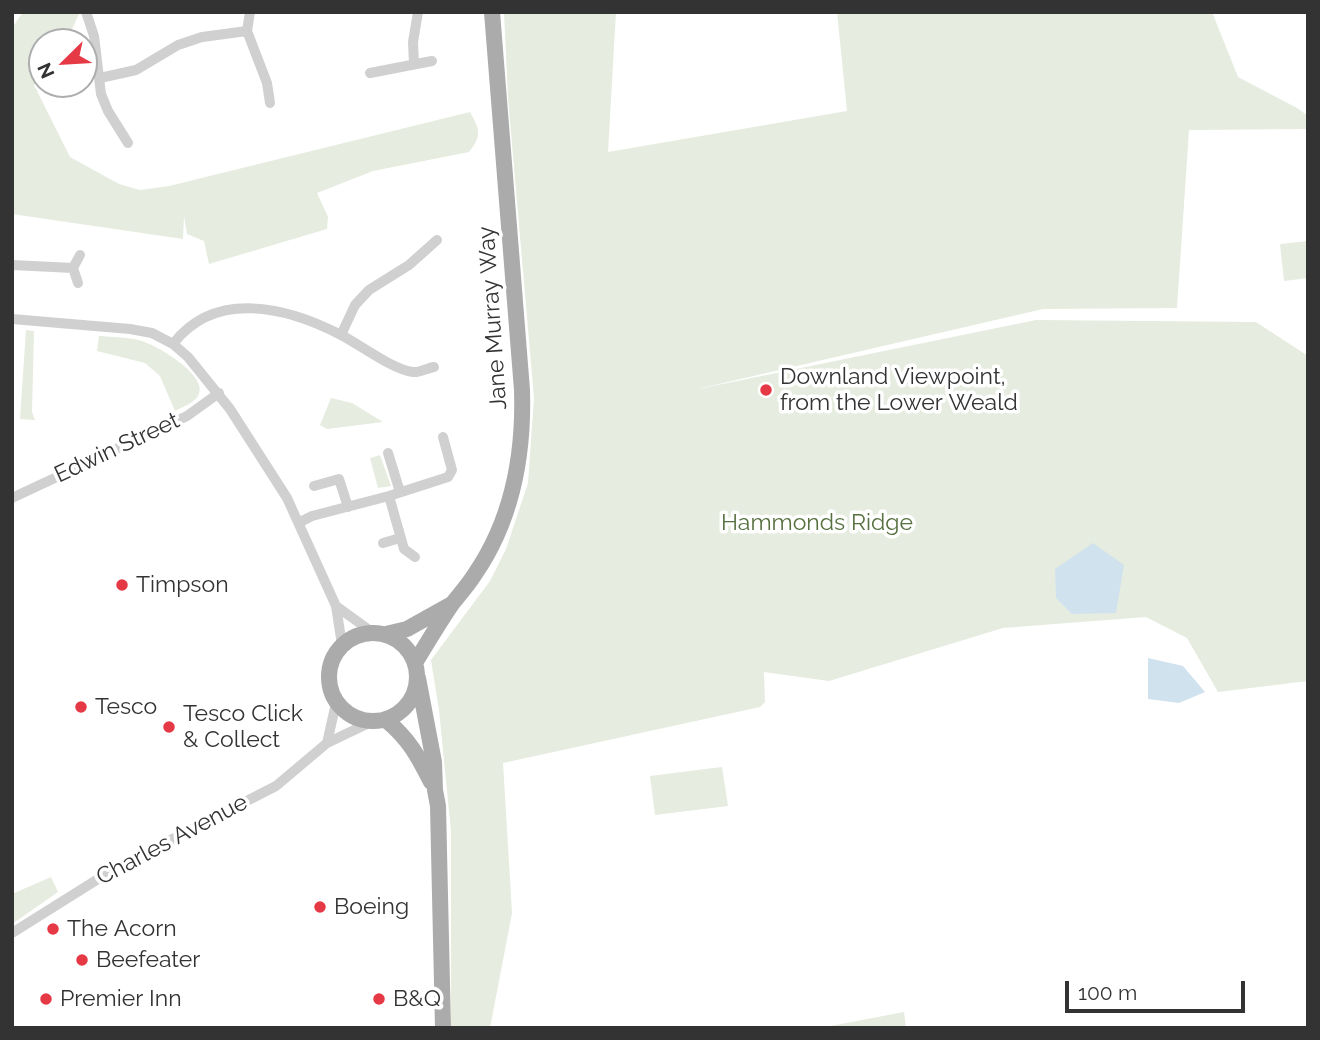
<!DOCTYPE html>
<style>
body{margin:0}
#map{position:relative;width:1320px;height:1040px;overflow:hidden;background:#fff;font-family:Raleway,sans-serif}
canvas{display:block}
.frame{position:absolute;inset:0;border:14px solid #333;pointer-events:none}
.north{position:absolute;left:28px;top:28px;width:70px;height:70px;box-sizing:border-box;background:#fff;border:2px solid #adadad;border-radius:50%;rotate:246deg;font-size:19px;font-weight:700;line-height:28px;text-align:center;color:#333}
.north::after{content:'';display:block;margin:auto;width:24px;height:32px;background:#e63946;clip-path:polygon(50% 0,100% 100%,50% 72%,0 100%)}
.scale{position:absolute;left:1065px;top:981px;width:180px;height:32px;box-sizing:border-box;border:4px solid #333;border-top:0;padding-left:9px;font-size:21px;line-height:24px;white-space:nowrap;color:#333;-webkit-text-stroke:5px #fff;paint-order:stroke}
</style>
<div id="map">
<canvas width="1320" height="1040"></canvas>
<div class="frame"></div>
<div class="north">N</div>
<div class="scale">100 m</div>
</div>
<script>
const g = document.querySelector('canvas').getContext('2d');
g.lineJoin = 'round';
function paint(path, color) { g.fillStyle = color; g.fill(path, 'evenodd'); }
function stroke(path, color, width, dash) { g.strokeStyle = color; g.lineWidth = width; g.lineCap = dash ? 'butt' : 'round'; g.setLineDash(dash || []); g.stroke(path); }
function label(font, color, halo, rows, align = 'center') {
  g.font = font + ' Raleway,sans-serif'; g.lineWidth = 7; g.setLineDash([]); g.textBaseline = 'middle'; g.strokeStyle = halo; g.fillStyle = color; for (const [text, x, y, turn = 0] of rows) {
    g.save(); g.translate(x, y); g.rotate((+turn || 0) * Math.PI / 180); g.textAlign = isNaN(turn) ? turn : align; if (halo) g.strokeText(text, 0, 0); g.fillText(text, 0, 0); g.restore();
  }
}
const green = new Path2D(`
 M23,12h63l-7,2 -13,28h-24v34l-8,9 36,72 49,27 21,6 29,-4 301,-74c10,18 12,24 -1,40l-96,19 -56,22 11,24 -1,12 -118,35 -5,-23 -17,-7 -3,-18 -1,23 -171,-25v-186z
 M504,12h112l-8,140 239,-41 -10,-99h375l26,65 59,31 11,8v13l-119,1 -12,178 -134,1 -350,81 343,-70 220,2 52,34v325l-90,11 -31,-54 -41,-21 -143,11 -174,53 -65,-9 1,30 -5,5 -257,56 9,150 -22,115h-39v-197l-12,-121 -8,-50 59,-79 16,-32 22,-66 6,-85 -26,-300z
 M1308,241v37l-24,3 -4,-37z
 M26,330l8,1 -2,81 3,8 -15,-1z
 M99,336c13,1 27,1 39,4 16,3 73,36 60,56 -4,7 -16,11 -23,15l-15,-35 -15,-13 -48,-12z
 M331,398l21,5 31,19 -56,7 -7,-4z
 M380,455l11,31 -13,2 -8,-30z
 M722,767l6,39 -73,9 -5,-39z
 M51,877l7,15 -46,32v-30z
 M904,1012l2,16h-86z`);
const water = new Path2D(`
 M1093,543l31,22 -8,48 -44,1 -16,-16 -1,-29z
 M1148,658l35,8 22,26 -26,11 -31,-4z`);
const street = new Path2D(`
 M86,12l8,24 7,58 7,17 20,32
 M250,12l-3,19 20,52 3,20
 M414,64l-1,-22 5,-30
 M370,73l62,-12
 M100,78l36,-8 42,-25 24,-8 45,-6
 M12,265l61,3
 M78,283l-5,-15 7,-13
 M12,319l118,10 22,4 21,11 15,13 42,52 57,89 49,108 6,39
 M341,335l14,-30 14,-15 40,-25 28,-25
 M173,344c42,-55 114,-37 168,-9 18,9 52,35 72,37 6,1 15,-4 21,-5
 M388,453l12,39
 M314,486l25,-7 9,28
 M389,496l15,53 11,8
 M12,498l175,-82 32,-23
 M300,522l12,-6 77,-20 59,-19 4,-7 -9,-33
 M383,543l17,-5
 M336,606l36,26
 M327,743l9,-40
 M12,933l102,-64 162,-83 51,-43 44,-21`);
const primary = new Path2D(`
 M329 677a44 44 0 1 1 88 0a44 44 0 1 1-88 0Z
 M386,634l21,-5 43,-24
 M415,663c12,-20 24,-40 37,-59 8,-10 16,-19 23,-30 37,-54 49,-120 47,-184l-30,-378
 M418,678l16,84 1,28 3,16 5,222
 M386,720c23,19 32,36 45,62`);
const markers = [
 [766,390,7,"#e63946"],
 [122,585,7,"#e63946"],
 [81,707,7,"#e63946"],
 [169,727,7,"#e63946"],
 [320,907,7,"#e63946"],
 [53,929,7,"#e63946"],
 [82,960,7,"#e63946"],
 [46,999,7,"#e63946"],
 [379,999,7,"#e63946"]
];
const streetNames = [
 ["Jane Murray Way",493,318,-94],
 ["Edwin Street",117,448,-25],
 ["Charles Avenue",172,840,-28]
];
const poiNames = [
 ["Downland Viewpoint,",780,377],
 ["from the Lower Weald",780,403],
 ["Timpson",136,585],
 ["Tesco",95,707],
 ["Tesco Click",183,714],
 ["& Collect",183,740],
 ["Boeing",334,907],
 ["The Acorn",67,929],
 ["Beefeater",96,960],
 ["Premier Inn",60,999],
 ["B&Q",393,999]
];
const parkNames = [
 ["Hammonds Ridge",817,523]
];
paint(green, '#e6ecdf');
paint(water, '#cfe2ee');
stroke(street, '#d0d0d0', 10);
stroke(primary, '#ababab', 16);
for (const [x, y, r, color] of markers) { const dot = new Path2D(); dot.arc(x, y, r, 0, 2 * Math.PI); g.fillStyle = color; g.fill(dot); stroke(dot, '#fff', 2.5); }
label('23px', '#333', '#fff', streetNames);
label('23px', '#333', '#fff', poiNames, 'left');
label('23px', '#56703f', '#fff', parkNames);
</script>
